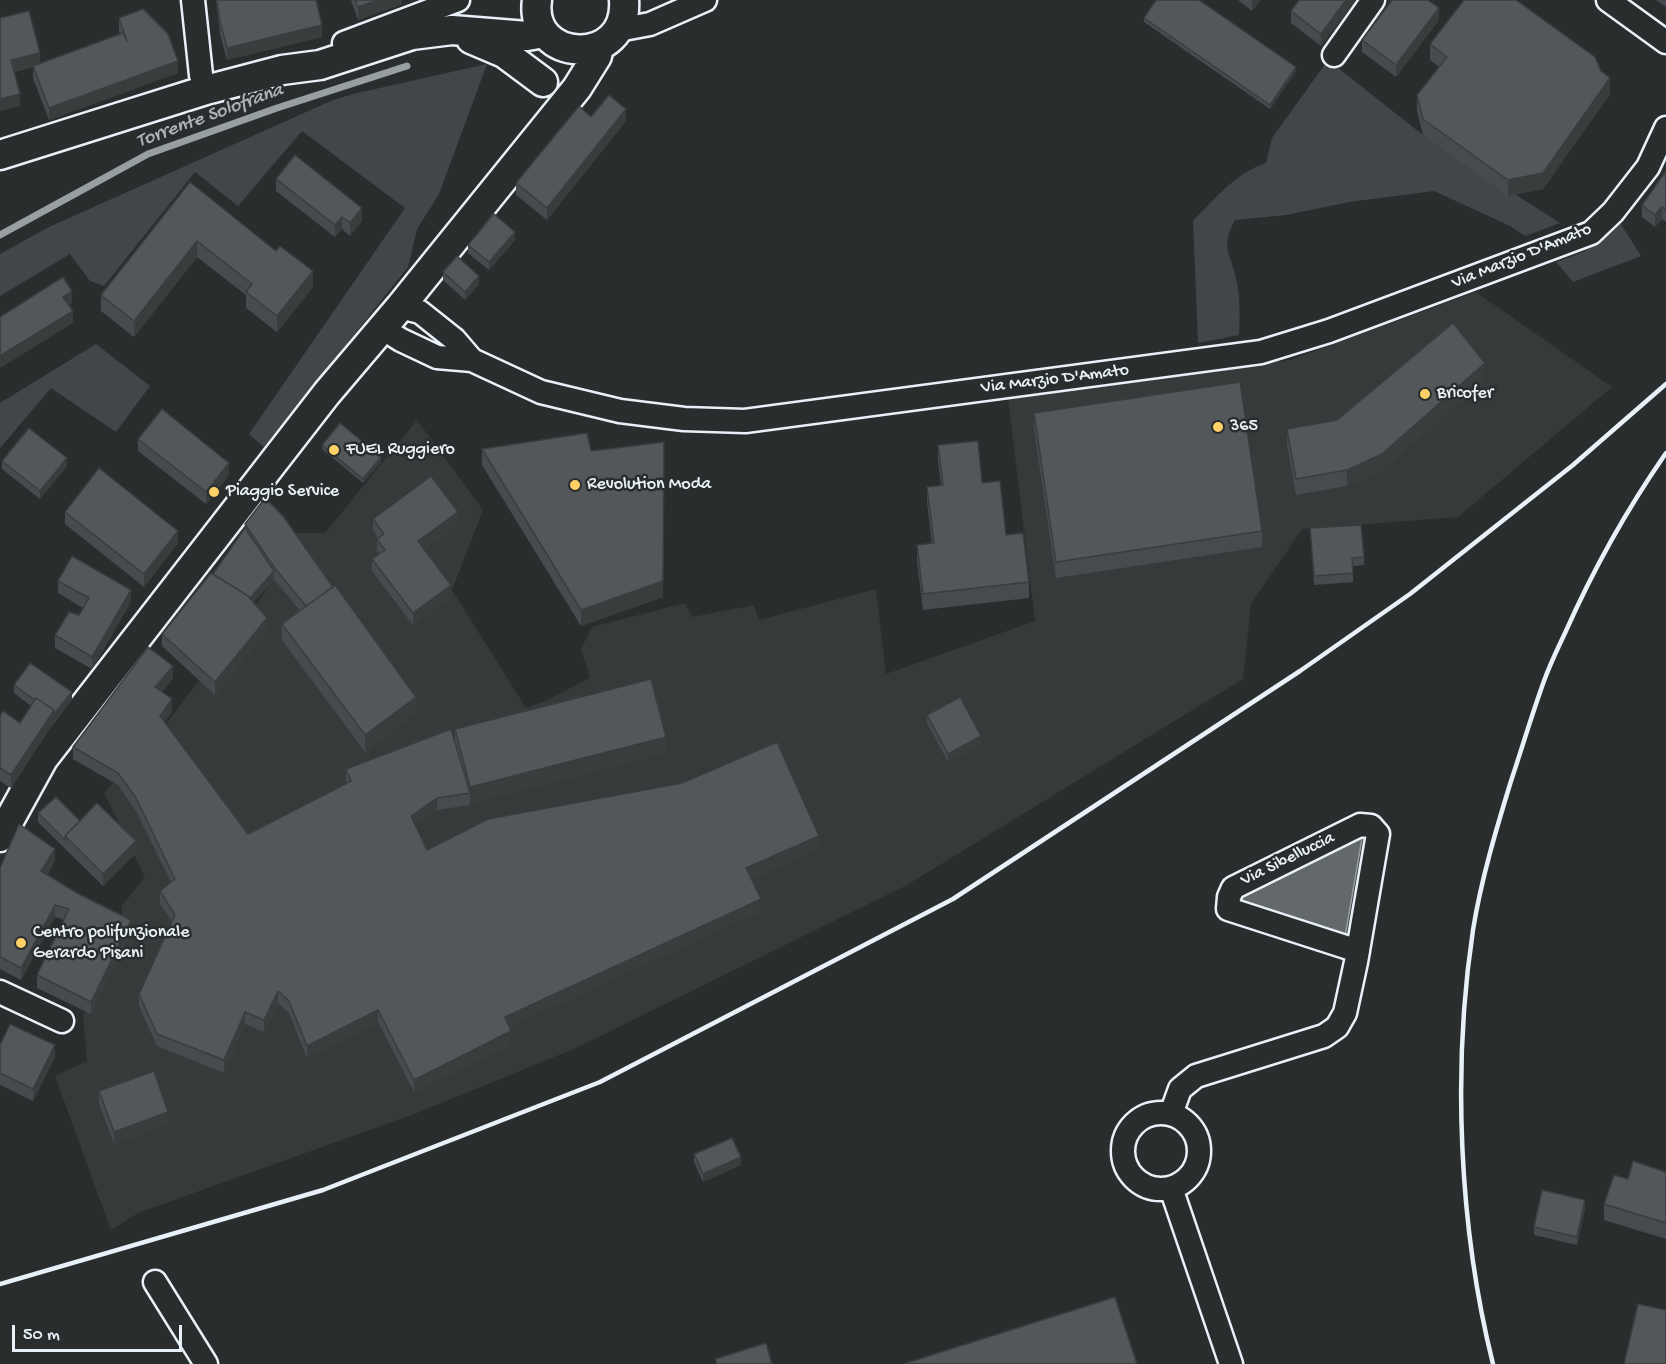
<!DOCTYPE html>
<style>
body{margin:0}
#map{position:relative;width:1666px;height:1364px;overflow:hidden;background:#2a2d2e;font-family:"Gochi Hand",sans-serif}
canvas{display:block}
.scale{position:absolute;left:12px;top:1325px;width:170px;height:27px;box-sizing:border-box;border:3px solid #e8f1f8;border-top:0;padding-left:8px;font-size:18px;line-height:21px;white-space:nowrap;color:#e8f1f8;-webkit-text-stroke:4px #2a2d2e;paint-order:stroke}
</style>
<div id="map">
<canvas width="1666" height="1364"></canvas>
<div class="scale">50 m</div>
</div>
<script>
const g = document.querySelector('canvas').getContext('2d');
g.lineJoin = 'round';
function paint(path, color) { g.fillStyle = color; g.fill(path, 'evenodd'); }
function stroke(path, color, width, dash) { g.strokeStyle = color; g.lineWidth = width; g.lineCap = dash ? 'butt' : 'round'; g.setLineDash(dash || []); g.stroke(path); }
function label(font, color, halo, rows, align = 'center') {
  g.font = font + ' "Gochi Hand",sans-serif'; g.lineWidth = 5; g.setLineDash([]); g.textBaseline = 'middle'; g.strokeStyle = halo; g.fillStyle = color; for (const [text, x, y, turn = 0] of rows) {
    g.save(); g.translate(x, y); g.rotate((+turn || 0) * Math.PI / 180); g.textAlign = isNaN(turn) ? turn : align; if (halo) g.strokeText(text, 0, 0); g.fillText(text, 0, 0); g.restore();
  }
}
const built = new Path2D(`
 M1476,292l136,95 -154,130 -156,12 -51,75 -8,75 -336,206 -331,163 -159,65 -279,100 -27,17 -56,-154 32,-15 -4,-46 42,-80 -4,-28 24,-30 -41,-84 60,-66 101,-135 30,-59h30l92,-113 66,90 -31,80 74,118 19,-7 45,-23 -9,-29 11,-22 93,-24 7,14 62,-12 5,15 117,-31 10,85 149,-53 -27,-223 282,-38z`);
const green = new Path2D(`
 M1328,60l95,75 137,88 -35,13 -15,-10 -76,-35 -85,11 -63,13 -51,5c-16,30 -3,34 2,63 3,18 3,33 2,52l-41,8 -5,-122c22,-22 42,-48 73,-58l6,-25z
 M487,64l-48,130 -22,35 -9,38 -144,180 -15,-13 156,-226 -103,-77 -64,75 -43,-34 -91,114 -14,-5 -20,-27 -70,42v-42l49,-27 284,-127 20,-6z
 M1619,221l22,35 -68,26 -17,-20c29,-10 45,-15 63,-41z
 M96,344l54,42 -34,46 -65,-44 -51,60v-45z`);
const water = new Path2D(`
 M1363,833l-18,104 -111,-36v-8z`);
const stream = new Path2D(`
 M0,235l148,-81 129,-46 130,-42`);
const minor = new Path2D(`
 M193,0l8,75 5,15
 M1608,0l58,42
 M618,30l32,-6 55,-24
 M344,43l114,-43
 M1334,55l39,-55
 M400,307l20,5 34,27 18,21 69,32 79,19 64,8 61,2 516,-69 68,-21 262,-98 22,-21 35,-45 18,-39
 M382,328l19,12 36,17 35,3
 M0,992l62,29
 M1123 1151a38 38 0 1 1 76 0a38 38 0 1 1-76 0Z
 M1171,1114l9,-25 16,-13 128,-40 13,-9 8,-14 11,-51 22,-128 -7,-8 -11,-1 -127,63 -4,9 -1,12 130,42
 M1171,1188l60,176
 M155,1282l51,82`);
const major = new Path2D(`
 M537,0c-9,64 92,68 87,0
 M471,39l33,14 39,29
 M0,155l206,-65 76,-20 38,-5 92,-30 40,-5 75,6 17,-3
 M0,837l43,-78 284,-366 73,-86 177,-219 20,-32 2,-9`);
const rail = new Path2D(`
 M0,1284l323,-94 277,-108 353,-183 347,-228 110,-77 163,-129 93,-81
 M1493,1364c-34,-136 -41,-295 -20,-434 8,-50 23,-100 38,-149 11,-33 21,-67 33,-100 6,-17 14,-33 21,-48 28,-63 62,-124 101,-180`);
const wall = new Path2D(`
 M216,0h100l6,37 -95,23 -7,-26z
 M351,0h51v4l-44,16z
 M1238,0h22l-8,11z
 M1356,0l-35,46 -30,-23v-12z
 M1656,0h10v7z
 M0,18l40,45 80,-29 -1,-4v-12l59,55 -129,47 -16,-42v-11l-19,5 6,34z
 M1144,18l152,53 -26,38 -126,-87z
 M1439,20l-43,57 -34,-25v-12z
 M1430,44l171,27 9,23 -67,95 -35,7 -85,-61 -6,-24v-16l22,-28 -9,-7z
 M591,117l35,4 -79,99 -31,-25v-12z
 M1666,171v51l-4,-3 -7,8 -13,-10v-12z
 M276,179l86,42 -12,15 -8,-7 -7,8 -59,-46z
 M190,182l123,105 -36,45 -31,-24v-13l-49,-38 -63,80 -33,-26v-16z
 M515,240l-26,30 -21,-17v-8z
 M443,272l36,12 -14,16 -22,-20z
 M1485,380l-103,90 -35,16 -51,9 -9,-50v-16l50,-9z
 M1034,413l228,118v16l-206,31 -22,-149z
 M138,439l91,36 -23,29 -68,-53z
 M322,445l59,17 -18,21 -41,-34z
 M938,445l44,38 47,99v16l-106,12 -6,-49v-16l15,-1 -5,-41v-16l14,-1 -3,-25z
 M482,449l109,2 72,146 -82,29 -99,-161z
 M2,461l65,5 -27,33 -38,-30z
 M65,512l113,31 -34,44 -79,-63z
 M373,519l85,5 -34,25 27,48 -38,28 -41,-54v-12l7,-5 -2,-3v-12l1,-1 -5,-7z
 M245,524l171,189 -51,39 -83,-112v-16l18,-13 -26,-32 -20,23 13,29 -52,64 -53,-49v-12l51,-60 32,-46z
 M1310,528l54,29v8l-11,1v16l-39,3z
 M58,581l73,21 -39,67 -37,-21v-13l24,-20 4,-7 -25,-15z
 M173,678l-11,14 10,20 -8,10 84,112 99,-50 -1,-3v-12l109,-27v-13l211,24 -196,50v2l-33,5 -22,15 12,25 392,-1 -68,30 10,32 -252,116 2,17 -97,48 -36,-70 -71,36 -18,-45 -11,-10 -14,29 -19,-8 -21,49 -67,-27 -18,-40v-12l33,-72 -12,-18v-13l11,-9 -35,-71 -18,-26 -45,-26v-12z
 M14,685l58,15 -18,22 -43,66 -11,-7v-65l20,7 11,-17 -17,-13z
 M927,715l54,29 -33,18 -21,-39z
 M38,813l42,8 56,32 -33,33 -65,-64z
 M55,861l-8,14 84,57 -40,82 -54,-26v-13l27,-55 -9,-3 -34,63 -21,-11v-101z
 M0,1045l55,12 -22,44 -33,-16z
 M99,1091l69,33 -54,20 -15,-40z
 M694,1154l47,11 -38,17 -9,-20z
 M1666,1172v67l-62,-19v-16l24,-25z
 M1585,1209l-8,36 -43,-10v-8z`);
const shadedWall = new Path2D(`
 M378,0h24v4l-44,16v-13z
 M1252,0h8l-8,11z
 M1346,0h10l-35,46v-12z
 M1439,8v12l-43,57v-12z
 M322,25v12l-95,23v-12z
 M40,53v12l-29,7v-12z
 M178,61v12l-129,47v-12z
 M1296,67v4l-26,38v-4z
 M1610,78v16l-67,95 -35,7v-16z
 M20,94v12l-20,5v-12z
 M626,109v12l-79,99v-12z
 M1662,207v12l-7,8v-12z
 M362,208v13l-12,15v-13z
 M342,217v12l-7,8v-12z
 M515,232v8l-26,30v-8z
 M197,241v16l-63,80v-16z
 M313,271v16l-36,45v-16z
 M479,276v8l-14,16v-8z
 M72,291v12l-9,6v-12z
 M73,311v12l-73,45v-12z
 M1485,363v17l-103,90 -35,16v-16z
 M381,457v5l-18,21v-4z
 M67,458v8l-27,33v-8z
 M664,458l-1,139 -82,29v-16z
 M229,463v12l-23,29v-12z
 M458,512v12l-40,29v-12z
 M178,531v12l-34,44v-13z
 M274,571v8l-26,29v-8z
 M451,585v12l-38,28v-12z
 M131,590v12l-39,67v-12z
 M267,618v13l-52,64v-13z
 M173,666v12l-18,22v-13z
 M72,692v8l-18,22 -43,66v-13l43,-65z
 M416,697v16l-51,39v-17z
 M172,699v13l-12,16v-12z
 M981,736v8l-33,18v-8z
 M666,737v16l-196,50v-16z
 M437,798v12l-26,18v-12z
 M819,836v13l-73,32v-13z
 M136,841v12l-33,33v-12z
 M55,849v12l-14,22v-12z
 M761,899v12l-256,118v-12z
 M55,905v12l-34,63v-12z
 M131,920v12l-40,82v-12z
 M278,991v12l-14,29v-12z
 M378,1010v12l-71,36v-12z
 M245,1012v12l-21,49v-13z
 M511,1031v13l-97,48v-12z
 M55,1045v12l-22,44v-12z
 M168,1112v12l-54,20v-12z
 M741,1157v8l-38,17v-8z
 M1585,1200v9l-8,36v-8z`);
const building = new Path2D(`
 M217,0h99l6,25 -95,23 -7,-26z
 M355,0h23l-20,7z
 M1156,0h43l97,67 -26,38 -126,-87z
 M1299,0h47l-25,34 -30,-23z
 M1392,0h36l11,8 -43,57 -34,-25z
 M1464,0h52l79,57 6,14 9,7 -67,95 -35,7 -85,-61 -6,-24 30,-38 -17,-13z
 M143,9l25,25 10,27 -129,47 -16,-42 90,-33 4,8 -8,-23z
 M29,11l11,42 -29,7 9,34 -20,5v-81z
 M609,95l17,14 -79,99 -31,-25 63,-77 12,11z
 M295,155l67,53 -12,15 -8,-6 -7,8 -59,-46z
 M1666,171v39l-4,-3 -7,8 -13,-10z
 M190,182l86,69 4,-5 33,25 -36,45 -31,-24 6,-8 -55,-43 -63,80 -33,-26z
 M494,214l21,18 -26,30 -21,-17z
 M457,256l22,20 -14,16 -22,-20z
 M63,277l9,14 -9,6 10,14 -73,45v-39z
 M1453,323l32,40 -103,91 -35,16 -51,9 -9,-50 50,-9z
 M1240,382l22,149 -206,31 -22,-149z
 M162,409l67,54 -23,29 -68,-53z
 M340,423l41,34 -18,22 -41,-34z
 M29,428l38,30 -27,33 -38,-30z
 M587,433l4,18 73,-9 -1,139 -82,29 -99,-161z
 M978,441l4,42 18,-2 6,54 17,-2 6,49 -106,12 -6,-49 17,-2 -7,-56 16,-2 -5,-40z
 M99,468l79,63 -34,43 -79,-62z
 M431,476l27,36 -40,29 33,44 -38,28 -41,-54 13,-9 -8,-11 7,-5 -11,-15z
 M265,498l18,18 50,71 -27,19 -32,-39 -29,-43z
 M1361,525l3,32 -12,1 1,15 -39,3 -4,-48z
 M245,528l29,43 -24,27 -2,-2 -35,-22z
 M72,556l59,34 -39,67 -37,-22 14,-23 10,3 10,-17 -31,-17z
 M211,573l37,23 19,22 -52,64 -53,-48z
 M335,585l81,112 -51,38 -83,-111z
 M148,647l25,19 -18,21 17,12 -12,17 88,118 103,-53 -5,-12 105,-40 19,64 -33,5 -26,18 16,34 61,-31 194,-36 95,-41 42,94 -73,32 15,31 -256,118 6,14 -97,49 -36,-70 -71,36 -18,-45 -11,-10 -14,29 -19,-8 -21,48 -67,-26 -18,-40 36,-79 -15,-24 15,-12 -39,-81 -18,-25 -45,-26z
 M30,663l42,29 -18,22v-4l-18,-12 -1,2 -21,-15z
 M651,679l15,58 -196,50 -15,-58z
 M960,697l21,39 -33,18 -21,-39z
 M36,698l18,12 -43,65 -11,-7v-52l3,-5 17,12z
 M56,797l24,24 -15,15v4l-27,-27z
 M97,803l39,38 -33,33 -38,-38z
 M19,824l36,25 -14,22 36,22 54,27 -40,82 -54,-27 32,-66 -14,-4 -34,63 -21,-11v-89z
 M10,1024l45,21 -22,44 -33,-16v-28z
 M154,1071l14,41 -54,20 -15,-41z
 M732,1138l9,19 -38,17 -9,-20z
 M1633,1161l33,11v51l-62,-19 10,-29 14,4z
 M1542,1190l43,10 -8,37 -43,-10z
 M1115,1297l22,67h-234z
 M1638,1304l28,6v54h-42z
 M766,1343l6,21h-55l-2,-5z`);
const markers = [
 [1425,394,6,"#ffd166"],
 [1218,427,6,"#ffd166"],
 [334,450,6,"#ffd166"],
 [575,485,6,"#ffd166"],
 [214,492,6,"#ffd166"],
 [21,943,6,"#ffd166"]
];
const streetNames = [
 ["Via Marzio D'Amato",1522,257,-22],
 ["Via Marzio D'Amato",1055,380,-7],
 ["Via Sibelluccia",1288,860,-26]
];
const poiNames = [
 ["Bricofer",1437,394],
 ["365",1230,427],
 ["FUEL Ruggiero",346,450],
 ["Revolution Moda",587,485],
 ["Piaggio Service",226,492],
 ["Centro polifunzionale",33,933],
 ["Gerardo Pisani",33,954]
];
const waterNames = [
 ["Torrente Solofrana",210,117,-20]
];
paint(built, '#363a3b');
paint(green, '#424648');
paint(water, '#63686b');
stroke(water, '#989fa3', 1.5);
stroke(stream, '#989fa3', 7);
stroke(minor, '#e8f1f8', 27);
stroke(major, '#e8f1f8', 33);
stroke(minor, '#2a2d2e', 22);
stroke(major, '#2a2d2e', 28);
stroke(rail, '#e8f1f8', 4.5);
paint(wall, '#474b4d');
paint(shadedWall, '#3a3d3e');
paint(building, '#535759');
stroke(building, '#3a3d3e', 1.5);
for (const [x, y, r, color] of markers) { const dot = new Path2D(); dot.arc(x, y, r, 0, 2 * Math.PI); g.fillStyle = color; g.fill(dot); stroke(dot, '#2a2d2e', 2); }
label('18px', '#e8f1f8', '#2a2d2e', streetNames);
label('18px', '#e8f1f8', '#2a2d2e', poiNames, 'left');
label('italic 20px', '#acb3b9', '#2a2d2e', waterNames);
</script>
